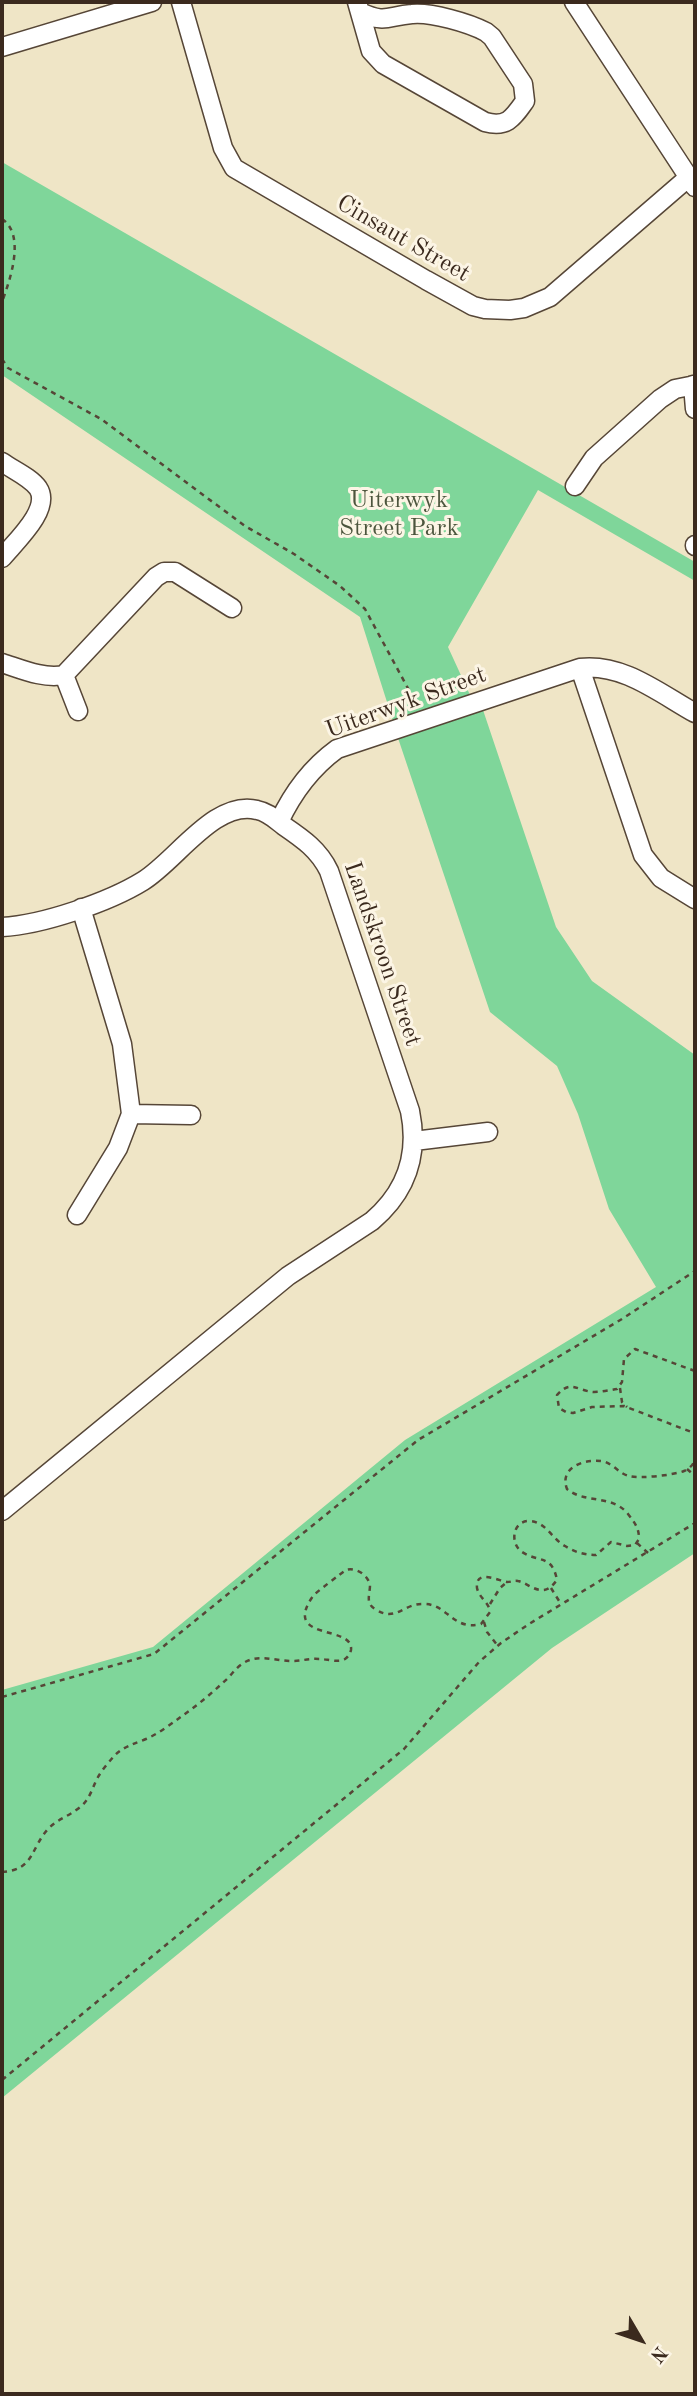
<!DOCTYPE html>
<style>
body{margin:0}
#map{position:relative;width:697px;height:2396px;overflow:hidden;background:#efe5c6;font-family:"Old Standard TT",serif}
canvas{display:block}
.frame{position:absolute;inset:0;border:4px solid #3b2a1e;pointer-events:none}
.north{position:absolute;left:606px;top:2305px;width:70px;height:70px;-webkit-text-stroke:5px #fcf5e5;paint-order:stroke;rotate:129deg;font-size:19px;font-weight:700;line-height:28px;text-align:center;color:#3b2a1e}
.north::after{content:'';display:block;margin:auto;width:24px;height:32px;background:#3b2a1e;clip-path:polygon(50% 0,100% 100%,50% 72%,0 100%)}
</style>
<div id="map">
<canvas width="697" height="2396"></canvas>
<div class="frame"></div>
<div class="north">N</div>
</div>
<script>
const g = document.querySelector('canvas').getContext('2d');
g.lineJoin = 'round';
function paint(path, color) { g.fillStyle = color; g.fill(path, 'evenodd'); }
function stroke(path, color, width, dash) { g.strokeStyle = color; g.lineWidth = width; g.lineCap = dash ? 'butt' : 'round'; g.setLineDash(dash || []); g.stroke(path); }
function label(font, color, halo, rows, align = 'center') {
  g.font = font + ' "Old Standard TT",serif'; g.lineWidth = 6; g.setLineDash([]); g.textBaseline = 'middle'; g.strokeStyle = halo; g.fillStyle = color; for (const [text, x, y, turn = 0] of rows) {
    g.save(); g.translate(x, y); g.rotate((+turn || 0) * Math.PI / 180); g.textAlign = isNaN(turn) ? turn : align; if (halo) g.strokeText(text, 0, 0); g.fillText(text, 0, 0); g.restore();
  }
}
const green = new Path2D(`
 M2,162l693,400v19l-157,-91 -90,157 22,48 -77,26 -33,-104 -358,-242z
 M483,710l73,217 36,54 103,74v498l-143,95 -550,450v-408l151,-43 252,-207 251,-153 -47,-78 -31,-95 -21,-48 -67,-54 -92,-274z`);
const path = new Path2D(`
 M2,219c24,16 8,61 0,83
 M2,359l6,9 93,51 144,107 49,28 46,32 25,23 52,96
 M695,1371l-60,-22 -11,10 -2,23 -5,7c-7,1 -15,3 -23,3 -17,-1 -23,-13 -37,3l2,13 7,4 7,1 19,-6 32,-1 70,27 1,4
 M620,1388l2,14 5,5
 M687,1469l8,7
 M637,1543l11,10
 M551,1588l10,16
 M490,1604l10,-16 7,-6
 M484,1622l3,10 11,14
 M2,1697l152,-43 264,-214 204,-121 73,-48
 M2,1872c33,-2 28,-24 47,-44 9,-9 20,-12 30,-20 11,-8 13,-20 19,-31 4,-7 11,-15 16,-21 10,-10 20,-12 32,-17 12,-5 25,-15 36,-23 16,-11 31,-24 45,-37 5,-5 9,-11 15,-15 15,-11 33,-3 51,-3 9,0 17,-3 26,-2 8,0 20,4 26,0 3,-2 5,-5 6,-9 3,-26 -70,-8 -38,-54 2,-3 30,-24 33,-26 10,-3 22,5 24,15 0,10 -5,18 5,24 21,14 28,-6 49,-5 24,0 28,27 57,20l9,-12c-1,-10 -11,-14 -13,-24 -2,-20 22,-7 30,-6 5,0 7,-2 11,-1 9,2 16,10 26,9 6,-1 9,-5 13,-10 -5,-26 -18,-17 -35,-28 -13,-9 -9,-32 8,-31 16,1 22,18 35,25 9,6 20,9 31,9l15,-13 16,4 8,-1 4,-6c0,-11 -4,-16 -11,-25 -16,-20 -43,-10 -61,-25 -8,-21 16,-30 34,-28 11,1 18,13 28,15 11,3 45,-1 55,-5 5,-2 9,-6 11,-11
 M2,2080l402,-331 75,-87 22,-19 28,-19 166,-101`);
const street = new Path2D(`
 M181,2l42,146 11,20 192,112 47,26 12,3 25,1 14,-2 26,-11 139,-120
 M357,2l14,49 12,13 102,58c22,6 28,-4 40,-21l-2,-17 -31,-47 -6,-5c-17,-9 -55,-20 -74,-18 -25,2 -26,10 -52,-2
 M574,2l121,185
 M2,47l150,-45
 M693,385l2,24
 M2,462c11,8 28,15 36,26 14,21 -23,54 -36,70
 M575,486l19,-28 66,-59 15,-10 20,-4
 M695,546v-1
 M2,663c19,6 41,16 62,12l92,-98 8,-5h11l57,36
 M580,668l63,187 18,23 34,21
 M64,675l14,36
 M279,822c14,-30 32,-54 58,-73l243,-81c43,-5 79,25 115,45
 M2,927c40,-2 107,-25 141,-46 33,-20 72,-82 114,-71 11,2 19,10 27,16 19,13 35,24 45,45l81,240c9,44 -4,81 -38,110l-84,55 -286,235
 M131,1114l60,1
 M414,1141l74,-9
 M77,1215l41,-67 13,-34 -9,-70 -41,-136`);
const streetNames = [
 ["Cinsaut Street",403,239,30],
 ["Uiterwyk Street",406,703,-20],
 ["Landskroon Street",382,954,71]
];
const parkNames = [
 ["Uiterwyk",399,501],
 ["Street Park",399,529]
];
paint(green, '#7fd69a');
stroke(street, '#564637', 21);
stroke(path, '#564637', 2.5, [5, 5]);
stroke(street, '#fff', 18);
label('24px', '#3b2a1e', '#fcf5e5', streetNames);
label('24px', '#4c553d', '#fcf5e5', parkNames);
</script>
